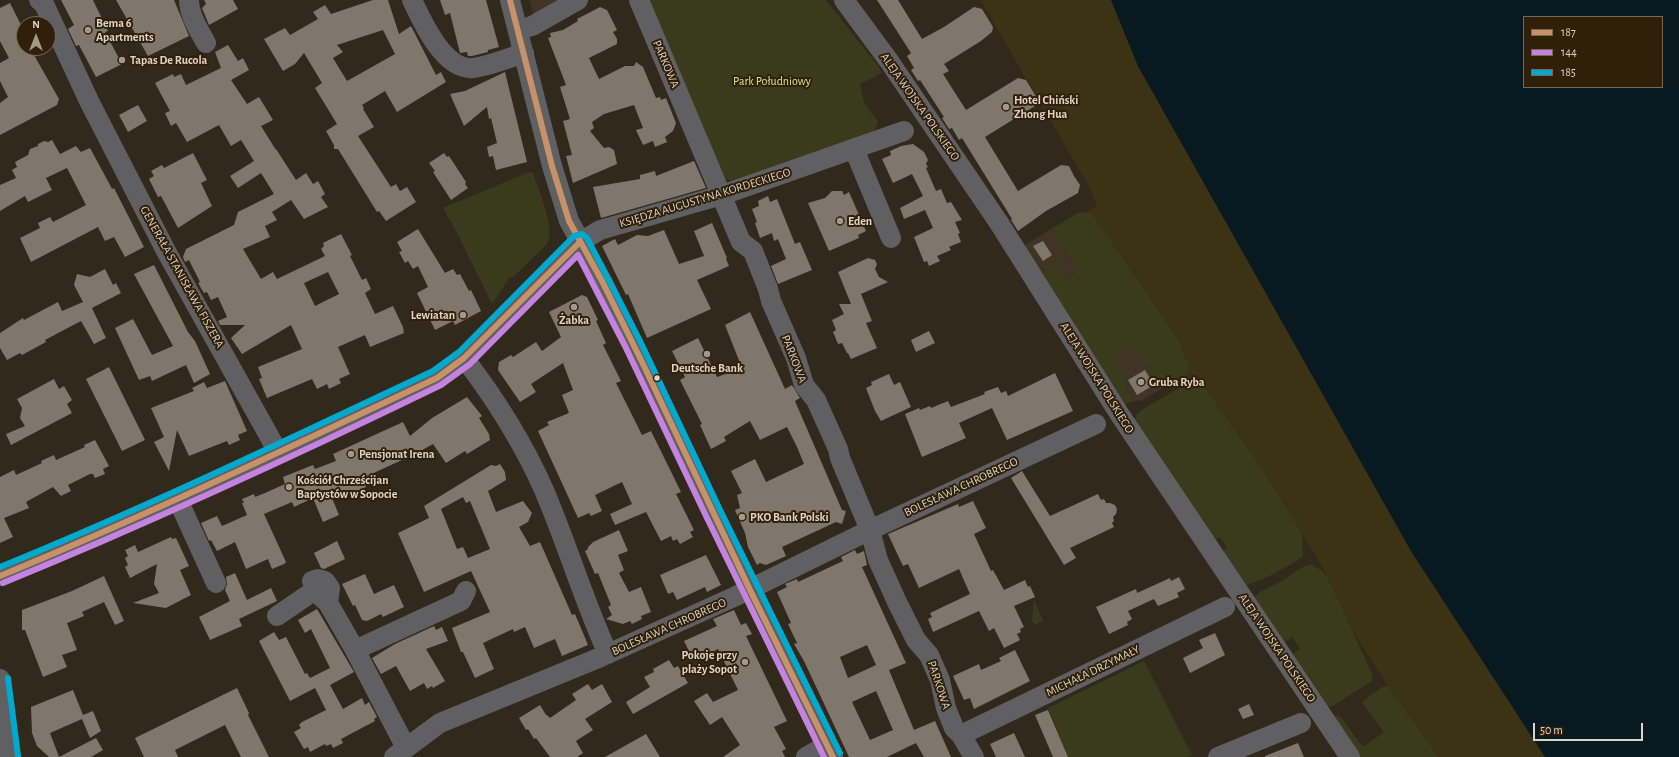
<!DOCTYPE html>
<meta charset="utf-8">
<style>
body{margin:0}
#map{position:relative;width:1679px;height:757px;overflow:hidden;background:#32291d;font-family:"Alegreya Sans",sans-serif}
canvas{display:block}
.legend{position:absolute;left:1523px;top:16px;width:140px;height:72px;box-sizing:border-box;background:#30200a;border:1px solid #766855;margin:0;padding:5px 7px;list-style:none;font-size:12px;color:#ded3c6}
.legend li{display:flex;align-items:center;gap:8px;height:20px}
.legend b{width:20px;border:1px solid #766855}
.north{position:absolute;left:16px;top:16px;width:40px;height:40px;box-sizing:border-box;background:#30200a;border:1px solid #766855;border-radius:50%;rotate:0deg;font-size:11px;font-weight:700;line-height:16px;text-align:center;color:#ded3c6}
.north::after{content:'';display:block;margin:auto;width:14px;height:18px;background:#a2988b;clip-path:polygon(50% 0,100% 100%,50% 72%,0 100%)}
.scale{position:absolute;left:1533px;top:723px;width:110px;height:18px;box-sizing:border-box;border:2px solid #ded3c6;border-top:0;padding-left:5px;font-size:12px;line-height:14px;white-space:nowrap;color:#ded3c6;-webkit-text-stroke:3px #30200a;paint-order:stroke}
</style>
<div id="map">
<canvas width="1679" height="757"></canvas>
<ul class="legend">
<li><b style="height:5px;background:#c7916a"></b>187</li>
<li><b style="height:5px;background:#c483df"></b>144</li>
<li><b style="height:5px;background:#00a9ce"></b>185</li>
</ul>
<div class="north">N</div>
<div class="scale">50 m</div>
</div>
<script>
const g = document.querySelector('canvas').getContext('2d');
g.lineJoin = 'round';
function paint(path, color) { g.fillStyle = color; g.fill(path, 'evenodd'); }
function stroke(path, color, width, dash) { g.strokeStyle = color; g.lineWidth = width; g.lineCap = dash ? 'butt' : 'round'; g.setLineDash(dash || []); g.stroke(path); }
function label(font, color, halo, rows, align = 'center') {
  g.font = font + ' "Alegreya Sans",sans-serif'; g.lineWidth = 4; g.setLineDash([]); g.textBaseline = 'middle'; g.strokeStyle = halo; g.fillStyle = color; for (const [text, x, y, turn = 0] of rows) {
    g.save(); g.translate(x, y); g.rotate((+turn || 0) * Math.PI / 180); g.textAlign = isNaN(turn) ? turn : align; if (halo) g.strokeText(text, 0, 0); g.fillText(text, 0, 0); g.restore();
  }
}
const commercial = new Path2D(`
 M529,0h32l-26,14 -2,-1z
 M1051,229l26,43 -12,7 -20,-6 -18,-29z
 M1134,347l25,43 -18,11h-7l-9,-14 4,-3 -16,-25z`);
const green = new Path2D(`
 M650,0h176l52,66 4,7 -22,11 4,18 14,20 -4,9 -142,50 -8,-3z
 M529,172l4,1c6,18 21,52 15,70l-36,35 -2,-1 -18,27 -36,-73 -13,-23z
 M1088,212l5,3 86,125 9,23v9l-4,5 -25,13 -25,-43 -20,12 15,25 -4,3 9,14 -13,5 -97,-160 3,-2 17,28 13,-7 8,14 12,-7 -26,-43 27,-16z
 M1188,383l15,2 61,86 38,62 1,23c-18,13 -36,22 -57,29l-27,-32 8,-5 -7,-11 -8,5 -77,-120 1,-7 7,-6z
 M1310,564l11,6 8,9 43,95v7l-39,25h-6l-37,-50 10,-7 -8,-12 -10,7 -29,-45c6,-9 18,-12 27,-17 11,-6 18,-14 30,-18z
 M1034,600l9,21 -9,4 -2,-4z
 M1144,661l48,94 -4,2h-120l-20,-49z
 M1388,686l51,71h-83l-22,-40 3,-2 4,2 22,30 21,-15 -22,-30 20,-15z`);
const sand = new Path2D(`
 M982,0h129l27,66 273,485 134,206h-106l-51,-71 -36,-56 -25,-55 -63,-104 -61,-86 -15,-2 -4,-6 4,-5v-8l-9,-24 -86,-125 -5,-3 9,-7 -7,-17 -109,-187z`);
const water = new Path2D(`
 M1111,0h568v757h-134l-134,-206 -273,-485zM1524,17h138v70h-138z`);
const building = new Path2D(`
 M61,0h32l15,31 -3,1 17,32 -26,13 -17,-32 -3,1 -8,-17 6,-4z
 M116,0h58l15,36 -41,20z
 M204,0h29l5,9 -29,16 -7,-17 4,-4z
 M373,0h15l11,34 12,-8 25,49 5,-3 5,10 -49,30 -12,-21 -23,14 2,3 -1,1 11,18 -16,9 33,51 5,-3 4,7 7,-4 9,15 -30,19 -7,-10 -2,1 -39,-63h-4v-4l-8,-14 11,-7 -22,-36 7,-5 -18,-30 -9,11 -12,7 -19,-32 21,-11 5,7 28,-16 -5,-7 12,-7 6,9zM383,30l12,24 -48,27 -14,-23 10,-6 -6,-7z
 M440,0h46l13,47 -11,3v2l-16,4h-4l-1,-4 -7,1 -10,-40 -5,2z
 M877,0h21l24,39 22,-12 30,-20 8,2 11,18 -1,5 -11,9 -37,23 5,7 -6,3 23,36 52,-32 8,2 11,18 -2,8 -50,31 33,54 43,-26 8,1 5,10 6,9 -2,8 -32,18 -28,20 -7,-11 1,-1 -50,-81 -3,2 -7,-12 -3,1 -7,-11 2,-1 -24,-37 -2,1 -7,-11 3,-2 -7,-12 4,-3z
 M10,3l14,28v17h6l29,51 -2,6 -57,30v-32l8,-6 -8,-16v-18l9,-5 -9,-17v-33z
 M600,7l7,3 10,20 -4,2 4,7v5l-28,14 10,21 26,-13h9l2,-4 7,5 13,31 4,-1 1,3 5,-2 10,25 -3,8 -8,6 2,5 -12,5 -2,-6 -10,4 -7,-15 7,-2 -9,-23 -30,9 -12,8 2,6 -4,3 14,17 5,-1 5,3 3,14 -44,19 -7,-27 6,-1 -9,-34 7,-2 -10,-32 6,-2 -18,-47 3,-1 -1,-4 13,-3 15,-9 -1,-2z
 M228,45l10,16 5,-3 6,12 -18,10 16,24 12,-7 14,23 -12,6 15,24v-1l20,31 10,-7 7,11 5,-3 7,13 -4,3 7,10 -24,12 -13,-19 -19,12 5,8 -12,6 5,11 -27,12 18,30 12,-7 4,7 48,-23 -4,-7 3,-3 -1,-3 18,-9 11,21 -2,1 12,24 4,-2 5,11 -6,4 10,21 18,-8 10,21 1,6 -34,14 -5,-12 -27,12 12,27 -11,5 2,4 -12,6 -2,-5 -10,5 -5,-10 -45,19 -8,-19 3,-1 -4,-11 44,-18 -11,-24 -49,29 -11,-16 14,-13h-25l-2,-4 9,-4 -9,-20 -7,3 -4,-8 -3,1 -6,-10 2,-1 -11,-22 -4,2 -2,-5 3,-8 48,-24 4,-13 36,-18 -13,-21 -23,15 -8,-12 24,-15 -13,-21 -10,6 -12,-21 -32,17 -11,-19 -5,3 -6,-13 5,-2 -15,-28 18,-9 1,3 7,-3 5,11 35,-17 -6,-16zM328,272l11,22 -24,12 -11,-23z
 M505,72l22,90 -31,8 -3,-14 -4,1 -2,-10 10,-4 -6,-25 -2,1 -2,-12 -23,19 -14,-32 15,-3z
 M138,105l9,16 -19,11 -9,-17z
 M52,140l8,14 16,-8 5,6 9,-4 20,37 2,4 2,-1 30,59 -19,10 -11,-20 -9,4 -7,-14 -67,35 -11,-24 20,-10 -2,-5 12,-6 3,5 33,-17 -19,-37 -21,10 6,12 -24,12 -3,-6 -25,15v-26l16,-7 -4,-8 5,-3 -2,-5 13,-7 2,-6 8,-3v-2l6,-3 4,1z
 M913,144l11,8 4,8 -2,4 2,3 -2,1 10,23 5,-2 6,14 4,-1 11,18 -7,2 5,11 -2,1 3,8 -12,5 2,3 -14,6 3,5 -11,5 -2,-5 -3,1 -10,-25 19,-9 -8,-18 -21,9 -4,-11 23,-12 -11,-22 -19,9 -11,-24 9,-4 -1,-4 11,-5z
 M193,153l14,27 -6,3 11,23 -34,22 -17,-32 -3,1 -9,-18 5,-3 -3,-5 11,-6 2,3z
 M444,153l3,4 2,-1 17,26 -1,2 3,4 -17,12 -18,-28 2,-1 -6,-8z
 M694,161l12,27 -105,30 -8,-31 47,-8v-4l15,-4 1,5z
 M832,191h10l2,4 5,-3 17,39 -8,4 1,3 -30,13 -21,-48 17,-5z
 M768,196l2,6 7,-3 18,45 5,-2 12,28 -34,14 -7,-18 15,-7 -8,-20 -4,2 -2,-8 -12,5 -5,-15 2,-1 -5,-13 7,-3 -1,-5z
 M712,223l15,35 -1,1 3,7 -32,14 14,29 -64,29 -19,-44 -2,1 -24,-49 13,-7 3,6 19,-10 11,1 16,-6 15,34 25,-8 -10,-25z
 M418,229l27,44 8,-4 4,6 3,-1 9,17 2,-1 10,21 -26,14 -2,-4 -18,9 -18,-37 11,-6 -10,-21 -5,3 -5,-8 -3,2 -6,-11 3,-1 -5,-9z
 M1043,241l9,14 -9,6 -10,-15z
 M868,258l7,2 2,4 -2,5 4,8 9,5 -27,12 11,27 -6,2 11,25 -26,11 -3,-6h-1l-5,-10 -4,1 -5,-12 3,-2 -4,-10 12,-6 -5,-10h12l-13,-32z
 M154,265l34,67 7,9 15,33 -16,9 -8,-18 -34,16 -2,-5 -11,4 -24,-52 18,-9 19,36 21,-9 -39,-72z
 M105,269l8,16 3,-2 5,10 -29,15 14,30 -12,6 -13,-23 -36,19 1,2 -24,13 -2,-2 -13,7 -7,-12v-15l23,-15 1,2 34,-18 4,9 21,-9 -9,-17 3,-11 13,3z
 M582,295l5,2 11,23 -2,1 10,22 -3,2 18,36 -5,2 26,52 9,-4 30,61 -5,2 18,36 -4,2 3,5 -13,7 -3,-5 -4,2 -2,-5 -10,5 -15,-29 -31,13 -5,-11 22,-10 -10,-22 -27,13 7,16 -11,5 -2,-3 -11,5 -40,-87 11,-6 -2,-3 22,-9 -7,-18 11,-5 -10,-27 -32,21 5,8 -16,10 -22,-32 1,-8 12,-7 2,2 23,-15 6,9 19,-14 -12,-25z
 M750,312l35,77 7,-4 8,13 -5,3 47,109 4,1 -4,13 -6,-2 -54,25 4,9 -20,9 -6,-2 -3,2 -9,-18 -3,-14 -10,-23 5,-2 -3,-13 5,-2 -11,-22 24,-12 11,23 38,-18 -7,-17 -10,-20 -27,13 -10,-19 -26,16 2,4 -15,8 -11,-24 2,-1 -22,-44 5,-3 -13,-26 26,-13 19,39 25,-9 -17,-43z
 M929,331l6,12 -19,9 -5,-12z
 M109,367l36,73 -23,11 -36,-72z
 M1145,370l9,15 -17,10 -9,-15z
 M1055,373l18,38 -66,29 -15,-32 -33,15 7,15 -44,19 -17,-43 14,-6 1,2 10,-4 1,2 17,-7 3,6 34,-13 -1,-2 14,-5 3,6 5,-2 2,5z
 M889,374l5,11 6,-3 11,25 -30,14 -6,-10 -9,-23 6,-3 -1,-3z
 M54,379l5,10 5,-3 8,14 -5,4 5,9 -61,32 -5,-11 19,-8 -5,-8 2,-10 -5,-9z
 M225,381l22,50 -9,4 2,5 -11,5 -2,-4 -38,15 -12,-26 -8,41 -15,-29 10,-5 -13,-29 43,-17 -2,-3 12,-6 3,6z
 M467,397l15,19 -3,2 10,16 1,6 -23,14 -2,-3 -19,12 -13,-19 -16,9 -52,24 3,6 -3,1 1,3 -13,6 -1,-3 -20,8 7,17 -16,7 -10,-24 -19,9 -2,-5 -28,12 22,48 -2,2 -12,5 -4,-10 -22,10 -11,-27 -18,9 -6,-11 -2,1 -8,-18 16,-7 5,10 25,-11 -5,-12h2l-2,-4 12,-5 1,3 10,-4 20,-9 -2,-7 30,-12 2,4 21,-8 -3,-7 70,-32 7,14 22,-18z
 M95,440l14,26 -6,3 2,5 -10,4 -2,-4h-3l-22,11 3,6 -10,5 -8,-9 -27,15 3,6 -25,10 9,19 -13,6v-66l14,-7 2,5 26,-12 -1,-2 13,-6 2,5 29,-13 -1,-2z
 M500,464l5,8 1,8 -18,11 8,21 27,-11 9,12 -4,9 -9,5 11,19 10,-4 32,73 3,-1 13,31 -26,11 -7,-17 -21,9 -9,-21 -11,5 -1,-3 -30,14 11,26 -19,9 -12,-26h-2l-9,-24 38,-16 -19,-41 -47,21 -26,-59 31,-15 -5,-12 67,-41 5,1zM463,497l3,6 4,-2 20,48 -22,9 -5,-11 -6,2 -16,-40z
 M1022,471l28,45 48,-22 3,6 3,-1 2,4h4l5,2 2,4 -1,5 -3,3 1,4 -2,2 2,4 -44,21 6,10 -12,7 -53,-87z
 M973,501l13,27 -12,6 17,37 2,-1 11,20 21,-10 3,7 2,-1 5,11 -21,9 10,21 -4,2 1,3 -4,2 3,6 -16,8 -10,-20 -5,3 -10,-20 -46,21 -5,-13 4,-2 -2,-4 40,-19 -11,-25 -40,19 -11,-24 -5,2 -15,-32 70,-30 1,3z
 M619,530l9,21 -10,4 6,15 -5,3 10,19 12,-5 10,25 -10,4 1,3 -10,5 -2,-3 -7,3 -17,-5 6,-4 -4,-8 3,-2 -13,-32 -3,1 -10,-23 3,-2v-2l5,-5z
 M171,537l1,2 4,-1 13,28 -9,4 11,25 -25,13 -33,-5 26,-10 -5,-9 3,-20 -27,14 -5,-11 3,-2 -3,-7 3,-2 -3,-6 10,-5 3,7z
 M337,541l8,18 -21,10 -3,-1 -7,-15z
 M855,550l2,4 7,-3 3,14 -5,2 44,96 -17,7 25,60 21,-9 16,36h-27l-8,-14 -29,14h-38l-45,-96 -10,-17 3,-1 -9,-19 3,-1 -14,-31 10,-5 -2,-3 12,-5 1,3 45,-21 -2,-4zM867,645l9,20 -28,13 -8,-21zM876,691l17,39 -23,10 -18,-38z
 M706,555l15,30 -14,7 -2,-5 -28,13 -4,-8 -5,2 -8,-19z
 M235,573l12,27 24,-12 6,13 -38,18 3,7 -32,14 -11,-23 31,-16 -5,-11 2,-6 -1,-7z
 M365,574l9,20 20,-9 10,22 -21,10 -2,-3 -14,7 -5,-1 -7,-15 -2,1 -11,-22z
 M104,576l20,45 -9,4 -11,-23 -22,10 2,4 -17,7 10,27 -15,5 5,12 -24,10 -18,-47h-3v-20l50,-19z
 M1179,577l6,12 -8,4 2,4 -21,9 -4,-7 -26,12 4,8 -5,3 1,3 -19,9 -13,-27 40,-18 1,4 33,-15 1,3z
 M317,609l37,63 -24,13 13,24 19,-11 3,7 4,-3 8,15 -3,2 1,2 -34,18 2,4 -10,5 -2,-4 -5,2 -1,-2 -15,8 -2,-5 -4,2 -10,-17 7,-4 -2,-3 3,-3 24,-12 -11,-22 -25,13 -31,-60 15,-9 5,8 7,-3 19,37 2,-1 3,5 20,-10 -19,-39 -6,4 -7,-13z
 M734,610l7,15 5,-2 6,11 -6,2 41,85 -13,6 12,22 -4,2 3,6h-62l17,-12 -18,-28 -12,8 -16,-24 13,-8 6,9 25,-12 -20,-41 -24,12 -10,-20 33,-15 -4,-7z
 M434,626l2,4 6,-3 6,14 -22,8 19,32 -12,7 -1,-2 -5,3 -3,-6 -14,8 -14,-25 -15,8 -9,-16 23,-14z
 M1215,633l10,22 -35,18 -7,-15 20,-10 -4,-8z
 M1015,650l15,31 -56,28 -4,-11 -6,2 -11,-24 26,-12 2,6 20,-9 -2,-3z
 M669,660l5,8 4,-2 10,17 -55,31 -7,-12 24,-15 -6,-10 10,-5 -1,-3z
 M588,684l4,6 10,-6 10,18 -27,17 8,11 -17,11 7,12 -6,4h-27l-14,-19 -2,1 -6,-10 -2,1 -7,-12 21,-13 6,10h1l3,3 26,-18 -4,-6z
 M237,688l12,25 -1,2 21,42h-28l-16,-32 -50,25 3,7h-34l-9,-19z
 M73,690l10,25 10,-4 8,20 -11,7 -8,-19 -32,14 9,24h-10l-12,-11 -5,-13 -1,-26z
 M1249,704l5,11 -11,4 -5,-10z
 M1048,710l5,12 15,35h-15l-18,-42z
 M1014,733l11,24h-29l-6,-13z
 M646,734l14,23h-55z
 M96,738l7,12 -12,7h-32z
 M1298,743l6,14h-39v-1z`);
const minor = new Path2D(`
 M39,0l5,4 45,97 77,150 112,201
 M189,0c0,15 10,30 17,43
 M412,0c10,21 32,71 61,68 16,-2 36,-10 51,-15
 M510,0l42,166 17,55 33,60 42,85 106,224 83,167
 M639,0l102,242 12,9 15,38 3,12 25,57 8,27 12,15 22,49 2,9 30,72 8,30 19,42 19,38 13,15 11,25 6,28 8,20 7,7 13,22
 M844,0l45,61 110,162 121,192 230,342
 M518,30l14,-4 46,-26
 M854,149l37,89
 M464,358c30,39 60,87 80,132 23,54 40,111 64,164
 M178,500l38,83
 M0,576l90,-37 88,-39 259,-122 27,-20 116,-116 20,-12 122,-35 182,-64
 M318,579l7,2 5,7 -2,15c-8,-6 -13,-12 -16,-22z
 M328,603l27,47 47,90 3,9
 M277,616l38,-26
 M355,650l106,-49 5,-10
 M0,679l10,78
 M961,735l264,-128
 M394,757l46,-34 161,-66 135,-61 134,-66 226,-106
 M806,757l21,-12
 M1218,757l83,-34`);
const bus1 = new Path2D(`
 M510,0l42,166 17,55 33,60 42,85 106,224 83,167
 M0,576c148,-61 292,-130 437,-198l27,-20 116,-116`);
const bus2 = new Path2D(`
 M3,583c148,-61 294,-128 438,-198l29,-21 108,-109 47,91 81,170 118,241`);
const bus3 = new Path2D(`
 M0,567c147,-60 289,-128 433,-196l26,-19 115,-116 8,-2 5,4 52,101 81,171 120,243
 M8,678l10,78`);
const markers = [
 [88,30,4,"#a2988b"],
 [122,60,4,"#a2988b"],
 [1006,107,4,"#a2988b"],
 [840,221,4,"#a2988b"],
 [574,307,4,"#a2988b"],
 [463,315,4,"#a2988b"],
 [707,354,4,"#a2988b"],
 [657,378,3.5,"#ded3c6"],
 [1141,382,4,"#a2988b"],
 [351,454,4,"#a2988b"],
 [289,487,4,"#a2988b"],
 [742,517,4,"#a2988b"],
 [745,662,4,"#a2988b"]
];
const poiNames = [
 ["Bema 6",96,23],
 ["Apartments",96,37],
 ["Tapas De Rucola",130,60],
 ["Hotel Chiński",1014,100],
 ["Zhong Hua",1014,114],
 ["Eden",848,221],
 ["Lewiatan",455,315,"right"],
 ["Żabka",574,320,"center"],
 ["Deutsche Bank",707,368,"center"],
 ["Gruba Ryba",1149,382],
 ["Pensjonat Irena",359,454],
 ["Kościół Chrześcijan",297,480],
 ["Baptystów w Sopocie",297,494],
 ["PKO Bank Polski",750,517],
 ["Pokoje przy",737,655,"right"],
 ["plaży Sopot",737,669,"right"]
];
const streetNames = [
 ["PARKOWA",666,64,67],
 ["ALEJA WOJSKA POLSKIEGO",920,107,55],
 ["KSIĘDZA AUGUSTYNA KORDECKIEGO",705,198,-17],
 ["GENERAŁA STANISŁAWA FISZERA",182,277,61],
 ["PARKOWA",794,359,69],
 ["ALEJA WOJSKA POLSKIEGO",1097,378,58],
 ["BOLESŁAWA CHROBREGO",961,487,-25],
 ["BOLESŁAWA CHROBREGO",669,627,-24],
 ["ALEJA WOJSKA POLSKIEGO",1277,648,56],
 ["MICHAŁA DRZYMAŁY",1093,671,-26],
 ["PARKOWA",939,685,72]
];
const parkNames = [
 ["Park Południowy",772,81]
];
paint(commercial, '#413427');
paint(green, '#393b1c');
paint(sand, '#3c3315');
paint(water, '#081920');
paint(building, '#7f776c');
stroke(minor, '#606062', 20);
stroke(bus1, '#c7916a', 6);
stroke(bus2, '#c483df', 6);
stroke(bus3, '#00a9ce', 6);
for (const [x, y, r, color] of markers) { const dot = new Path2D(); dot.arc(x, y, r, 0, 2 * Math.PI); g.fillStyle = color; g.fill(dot); stroke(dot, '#30200a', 1.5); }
label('bold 12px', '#ded3c6', '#30200a', poiNames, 'left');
label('12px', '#ded3c6', '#30200a', streetNames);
label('12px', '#d8e48f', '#30200a', parkNames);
</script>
